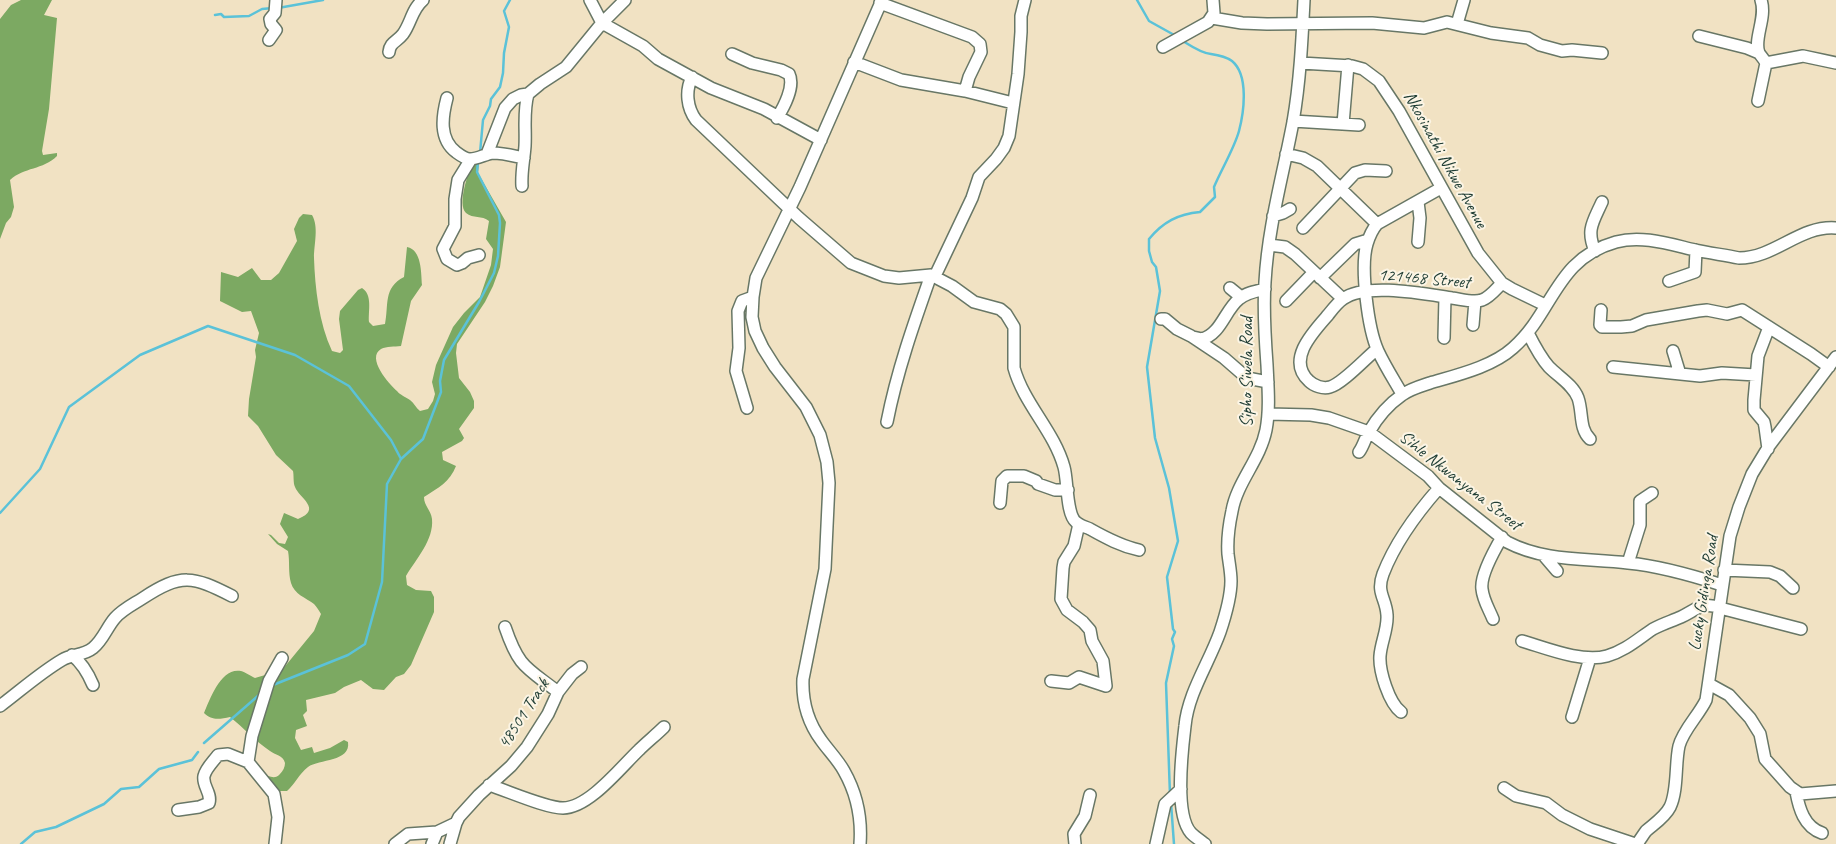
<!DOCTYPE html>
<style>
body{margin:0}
canvas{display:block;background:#f1e2c3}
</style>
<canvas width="1836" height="844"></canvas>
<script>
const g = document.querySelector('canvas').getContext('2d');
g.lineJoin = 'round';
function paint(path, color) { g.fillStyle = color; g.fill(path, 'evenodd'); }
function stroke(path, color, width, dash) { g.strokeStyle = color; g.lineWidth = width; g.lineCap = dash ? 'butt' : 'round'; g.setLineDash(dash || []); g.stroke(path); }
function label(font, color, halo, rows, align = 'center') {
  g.font = font + ' Caveat,sans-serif'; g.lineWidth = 4; g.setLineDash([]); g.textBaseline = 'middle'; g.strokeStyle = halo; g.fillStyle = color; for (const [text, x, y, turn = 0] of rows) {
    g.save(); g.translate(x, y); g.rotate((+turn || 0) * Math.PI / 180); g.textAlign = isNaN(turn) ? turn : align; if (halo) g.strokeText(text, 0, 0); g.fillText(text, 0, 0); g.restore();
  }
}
const forest = new Path2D(`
 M21,0h31l-8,15 13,3 -8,91 -7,42 1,4 14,-2v3c-14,14 -33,11 -47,24l4,27 -3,10 -5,6 -6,16v-220l11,-14z
 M473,163h6l-1,10 28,49 -6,45 -7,19 -8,16 -28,42 -1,9 3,25 11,14 4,9v7l-15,21 5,9 -2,3 -20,11 1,8 13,6c-6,16 -18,22 -32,31 0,9 7,13 8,22 2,21 -16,40 -26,57l1,9 9,5 15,1 3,6v15l-23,53 -7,9 -8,3 -12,13 -11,-1 -12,-9 -17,7 -9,6 -29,7 1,11 -4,4 4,11 -11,4 -1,8 6,12 11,-3 2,6 16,-5 14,-8 4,2c3,20 -29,17 -40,25 -9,7 -13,17 -21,24h-11l-14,-17c7,2 13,6 18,0 3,-3 5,-7 5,-11 -2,-8 -10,-8 -15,-12 -15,-10 -26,-23 -40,-34 -10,2 -18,4 -26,-4 6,-14 17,-46 37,-42 4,1 10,5 14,7l27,-8 32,-39 7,-17c-2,-3 -4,-7 -7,-10 -8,-6 -20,-10 -23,-21 -3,-11 -1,-21 -3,-32l-11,-7 -9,-10 3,1 8,8 6,1 3,-7 -8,-13 4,-11 14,6c25,-10 1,-21 -3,-32 -2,-4 -1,-12 -2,-16l-17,-16 -18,-29 -10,-10 1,-17 7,-42 -1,-7 4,-17 -8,-22 -9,1 -22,-11 1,-29 17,5 14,-9 9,12h10l8,-7 18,-32 -3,-12 5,-11 4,-4 9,1c7,12 2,29 2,43 1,30 5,65 18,93l8,2 3,-3 -4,-31 1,-8 18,-21 4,-2c11,7 6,23 7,34l4,4 12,-2c4,-20 -2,-36 19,-47l3,-30c15,3 14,26 15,38l-11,16 -10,45c-7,1 -14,0 -20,3 -15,9 8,35 16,42 3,4 9,6 13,9 4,3 6,8 10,11l8,-2 5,-8 2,-7 -3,-12 4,-17 17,-38 11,-14 16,-16 11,-32 2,-16 -7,-10 3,-18c-7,-6 -16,-2 -23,-8 -9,-9 2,-40 7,-50z`);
const stream = new Path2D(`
 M1137,0l12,21 27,15
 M278,8l45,-8
 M215,15l6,-1 3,3 25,-1 13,-7 11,-1
 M480,153l3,-33 7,-14 1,-7 9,-12 3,-14 1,-20 5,-26 -5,-16 6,-11
 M0,513l40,-44 29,-62 71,-52 68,-29 87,29 54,31 42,54 10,19
 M273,685l75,-30 17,-11 17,-62 5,-98 14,-25 22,-20 18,-47 -1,-11 4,-21 35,-58 15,-29 4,-17 2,-33 -1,-8 -22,-43 1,-11
 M204,743l55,-48
 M1170,795l-4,-112 8,-37 -2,-7 3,-7 -2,-3 -6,-52 11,-36 -9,-53 -14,-50 -8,-71 13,-76 -4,-24 -4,-5 -3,-11v-12c14,-17 29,-25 51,-27l15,-15 -1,-10c7,-17 20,-38 25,-56 5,-19 10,-56 -7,-70 -7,-5 -14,-6 -21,-7 -10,-1 -20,-8 -28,-13
 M1171,803l3,41
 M21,844l14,-12 21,-5 48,-23 17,-15 18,-2 20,-18 33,-9 6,-8`);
const minor = new Path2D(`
 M590,0l12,23 41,23 15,13 53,29 53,21 57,31
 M1761,0c6,18 -8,39 -2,53 2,3 5,6 7,10
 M880,3l92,34 8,7 1,8 -12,25 -4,14
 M1212,18l30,5 25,1 105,-1 52,5 23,-6 44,11 37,5 12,7 22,6 10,-1 30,3
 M1457,24l7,-24
 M1699,36l48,12 12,5
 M269,40l7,-10 -5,-6 -1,-5 5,-6 1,-13
 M1163,47l45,-25 6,-9 -1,-13
 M389,52c1,-10 8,-10 14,-18 8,-11 9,-25 20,-34
 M732,54l20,9 29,7 8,4c6,12 -5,33 -12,44
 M854,62l47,18 64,11 48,12
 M1301,63l51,3 11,3 16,12 20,30 79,142 24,30 10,6 33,16
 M1766,63l37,-7 33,7
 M692,77c-7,14 -5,31 4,43l103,98 52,45 33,13 15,2 32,-3 21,11 22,16 26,7 6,5 8,13v41c10,36 40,63 50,99 4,14 2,47 12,55 4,4 10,5 14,7 16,9 31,17 49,21
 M447,98c-5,19 -8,41 9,54 4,3 9,7 14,7 8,0 15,-5 23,-6 10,0 21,3 31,5
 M1758,101l8,-38
 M1293,121l66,4
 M1343,124l5,-59
 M487,154l18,-46 8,-9 8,-4 7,-1 12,-10 26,-17 36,-44 23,-23
 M1286,154l17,4 14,8 60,58
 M471,159l-13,21 -3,19v27l-12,23 4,10 10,6 5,-2 6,-5 11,-3
 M522,186c-1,-13 2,-26 3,-40 1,-17 -2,-34 3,-52
 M1418,202l2,16 -2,24
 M1273,216l10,-3 7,-4
 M1303,228l52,-55 10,-3 21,1
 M1269,245l16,2 10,7 48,45
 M1595,251c-9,-21 -2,-29 7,-49
 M935,276l37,-78 7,-21 17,-18 8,-11 5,-12 9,-62 3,-42v-16l4,-16
 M1320,278l35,-34 13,-4
 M1669,281l26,-9 1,-22
 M1230,288l11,9
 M1286,301l28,-29
 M1601,310l-1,15 2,2h19l11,-1 14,-6 52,-9 9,-1 20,4 15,-4 69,44 18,13
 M1161,319h4l12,10 14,7 33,22 23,20 21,4
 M1473,325l2,-24
 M1528,333c6,12 12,24 21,34 10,10 24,18 29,31 5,14 1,31 12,41
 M1193,337l9,2c19,-5 23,-29 37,-40 7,-6 17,-8 26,-10
 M1444,338l1,-41
 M1377,349c-11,9 -35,35 -47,38 -7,2 -16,-1 -21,-6 -23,-21 4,-49 19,-66 4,-5 9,-12 15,-16 22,-17 82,-5 109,-1 9,1 21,5 30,2 8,-3 14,-11 20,-17
 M1673,351l7,23
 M1613,367l87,9 22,-3 34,2
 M1402,394c-8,-14 -17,-28 -24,-43 -10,-22 -18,-84 -11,-107 2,-7 5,-14 10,-20l64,-36
 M747,408l-11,-37 3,-23 -1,-37 4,-10 11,-4
 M1268,414l43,1 18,3 40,14 59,44 11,12 68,54c38,20 80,16 121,21 32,3 63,12 94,22
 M887,422c10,-51 27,-99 44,-147
 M1768,449l-3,-22 -1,-5 -10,-12v-10l4,-44 11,-29
 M1359,452c5,-7 6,-14 10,-20 8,-14 20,-28 33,-37 8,-6 19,-9 28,-12 27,-8 62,-16 83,-35 41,-36 42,-89 103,-106 26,-7 53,2 79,8 14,3 29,5 44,8 36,0 61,-33 97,-30
 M1000,503l2,-22 5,-5h17l12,5 2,3 17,6h13
 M1545,557l12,14
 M1628,563l12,-38v-24l12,-8
 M1724,570l46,2 10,4 13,12
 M1493,619c-4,-10 -10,-19 -11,-30 -2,-13 13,-40 20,-52
 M505,627c14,41 21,40 53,65
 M1522,641c24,7 60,22 85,15 18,-5 31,-17 46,-27 9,-5 19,-8 28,-12 15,-7 21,-16 39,-9l81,21
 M72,655c10,8 16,18 21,30
 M1051,681l18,2 10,-6 27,9 -3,-25 -11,-20 -2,-11 -7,-8 -16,-12 -6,-11 2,-31 1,-6 10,-16 5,-22
 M1709,684l20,11 21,23 10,16 5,25 25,28 10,7 36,-3
 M0,706c20,-15 40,-33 62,-46 10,-6 21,-4 31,-12 10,-8 14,-21 22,-30 8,-9 19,-14 28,-20 38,-25 50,-22 89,-2
 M1401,712c-12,-9 -22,-41 -21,-56 1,-14 8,-27 7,-41 -1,-17 -11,-22 -4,-41 12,-31 34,-61 56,-86
 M1572,717l18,-59
 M489,785c19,6 57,23 74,23 26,0 58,-41 76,-58 8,-8 17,-15 25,-23
 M1504,788l12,8 30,7 16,12 28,14 45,15
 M1796,792c3,16 8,35 26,41
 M178,810l21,-3 10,-4c3,-10 -7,-17 -5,-27 2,-8 9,-14 14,-21l10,-1 20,8
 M275,844l3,-27 -4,-23 -26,-32 4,-26 17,-55 13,-23
 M395,844l13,-10 29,-2 19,-9
 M432,844l5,-12
 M450,844l6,-21 3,-6 20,-22 32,-29 16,-19 21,-33 10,-22 14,-18 9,-7
 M860,844c2,-27 -3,-50 -16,-73 -6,-11 -16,-21 -23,-31 -14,-19 -19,-38 -18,-61l22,-110 4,-86 -2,-21 -7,-27 -14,-28 -31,-40 -12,-19 -8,-17 -3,-14 1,-20 3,-19 44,-91 82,-187
 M1075,844l-1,-10 11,-18 5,-21
 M1156,844l9,-40 16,-15
 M1205,844c-4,-3 -10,-7 -14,-11 -17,-19 -9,-82 -6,-107 3,-33 24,-63 35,-94 5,-15 11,-35 11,-51 0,-9 -2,-18 -3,-27 -1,-14 1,-29 4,-43 5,-29 28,-51 34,-81 4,-21 2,-43 1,-65 -2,-27 -4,-56 -2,-83 3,-55 18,-107 28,-160 7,-40 9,-81 11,-122
 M1637,844c3,-4 6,-9 9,-13 8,-7 19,-14 24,-24 8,-16 5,-44 9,-61 4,-16 20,-31 27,-46l24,-164 9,-29 13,-33 17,-28 67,-89`);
const streetNames = [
 ["Nkosinathi Nikwe Avenue",1445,160,61],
 ["121468 Street",1424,279,5],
 ["Sipho Siwela Road",1247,372,-90],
 ["Sihle Nkwanyana Street",1460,481,38],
 ["Lucky Gidinga Road",1704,593,-81],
 ["48501 Track",524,714,-57]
];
paint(forest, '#7ca962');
stroke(stream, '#5bc2d8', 2.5);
stroke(minor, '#687766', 14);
stroke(minor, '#fff', 11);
label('18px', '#1f3d34', '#fcf5e5', streetNames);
</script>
